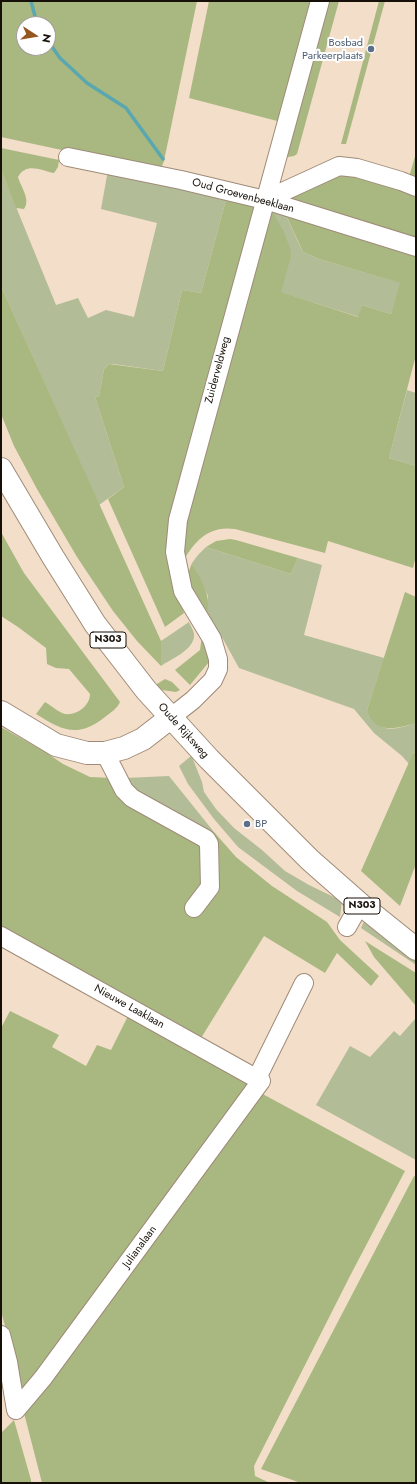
<!DOCTYPE html>
<style>
body{margin:0}
#map{position:relative;width:417px;height:1484px;overflow:hidden;background:#f3dec9;font-family:Jost,sans-serif}
canvas{display:block}
.frame{position:absolute;inset:0;border:2px solid #171009;pointer-events:none}
.north{position:absolute;left:16px;top:16px;width:40px;height:40px;box-sizing:border-box;background:#fff;border:1px solid #a29f9d;border-radius:50%;rotate:102deg;font-size:11px;font-weight:700;line-height:16px;text-align:center;color:#171009}
.north::after{content:'';display:block;margin:auto;width:14px;height:18px;background:#96561f;clip-path:polygon(50% 0,100% 100%,50% 72%,0 100%)}
</style>
<div id="map">
<canvas width="417" height="1484"></canvas>
<div class="frame"></div>
<div class="north">N</div>
</div>
<script>
const g = document.querySelector('canvas').getContext('2d');
g.lineJoin = 'round';
function paint(path, color) { g.fillStyle = color; g.fill(path, 'evenodd'); }
function stroke(path, color, width, dash) { g.strokeStyle = color; g.lineWidth = width; g.lineCap = dash ? 'butt' : 'round'; g.setLineDash(dash || []); g.stroke(path); }
function label(font, color, halo, rows, align = 'center') {
  g.font = font + ' Jost,sans-serif'; g.lineWidth = 4; g.setLineDash([]); g.textBaseline = 'middle'; g.strokeStyle = halo; g.fillStyle = color; for (const [text, x, y, turn = 0] of rows) {
    g.save(); g.translate(x, y); g.rotate((+turn || 0) * Math.PI / 180); g.textAlign = isNaN(turn) ? turn : align; if (halo) g.strokeText(text, 0, 0); g.fillText(text, 0, 0); g.restore();
  }
}
const green = new Path2D(`
 M1,170l55,135 22,-7 10,20 18,-8 28,7 23,-94 -56,-14 7,-39 119,26 -26,97 -19,-3 -19,81 -50,-7h-4l-5,5 -5,27 -4,1 29,90 -25,18 -98,-219z
 M269,206l15,5 14,31 5,10 16,7 82,24 -10,31 -29,-9 -3,12 -79,-25 12,-38z
 M407,390l9,3v73l-27,-8z
 M206,547l85,27 7,-16 24,7 -18,70 80,23 -17,52c14,25 25,20 49,13v29l-3,1 -4,11 -7,-8 -28,-23 -20,-24 -115,-41 -16,-29 -17,-23 2,-20 -16,-33 6,-8z
 M189,622c2,5 6,10 5,15 -2,14 -23,22 -33,29v-25z
 M191,756l1,1 10,25 2,10 12,17 18,19 28,22 23,21 24,14 33,16 -2,16 -43,-26 -59,-44 -24,-28 -26,-35 -9,-18z
 M169,776l45,56 -72,-35 -17,-19z
 M365,919l51,38v8l-55,-37z
 M415,1019l1,1v140l-100,-55 34,-59 20,11 24,-26 6,5z`);
const forest = new Path2D(`
 M1,1h196l-33,160 -4,10 -159,-34zM24,24h24v24h-24z
 M209,1h105l-33,121 -92,-24z
 M325,1h14l-42,153 -3,2 -12,2z
 M379,1h6l-39,143h-5z
 M1,148l58,12 -1,7 -4,6c-14,-3 -28,-11 -36,4 3,10 13,23 6,32l-8,-1 -15,-38z
 M416,153v27l-7,-3z
 M340,168l76,24v50l-140,-45z
 M227,196l31,7 -91,349c3,21 9,41 17,61l-19,14 -57,-128 16,-12 -29,-90 4,-1 5,-27 5,-5 54,7 19,-81 19,3z
 M269,206l15,26 8,22 -11,38 77,25 4,-12 29,9 9,-31 -81,-24 -16,-7 -19,-41 132,42v102l-27,103 27,8v90l-3,12 -85,-27 -3,12 -90,-24c-28,-4 -42,14 -54,36l-2,-24z
 M1,286l160,355v25l-24,-25 -24,-30 -36,-54 -40,-68 -23,-43 -13,-32z
 M1,532l23,41 96,129c-3,7 -10,11 -15,15 -28,22 -43,13 -69,-3l9,-12c5,3 11,8 17,11 11,5 28,-6 28,-19l-21,-25 -13,-1 -9,-4 -1,-16 -28,-21 -17,-11z
 M230,539l6,1 62,18 -7,16 -85,-27 10,-6z
 M192,563c9,18 21,33 14,53l-22,-32z
 M405,592l11,5v126c-19,5 -41,13 -49,-13z
 M202,635l7,16v11l-19,23 -15,-15 25,-20z
 M165,679l7,3 8,8 -4,2 -14,-2 -5,-4v-2z
 M1,727l46,26 16,11 27,13 22,1c5,13 13,22 24,29l64,32 5,7 -2,15 2,19 -19,25 9,5 16,-23 4,-11 -3,-17v-16l-4,-10 -12,-10 18,9 22,25 36,29 55,36 13,18 39,36 -8,10 -34,-33 -12,20 -61,-37 -66,107 -197,-111z
 M416,752v112l-16,42 -39,-35 52,-118z
 M365,941l51,32v33l-42,-49z
 M10,1011l49,24 -7,12 34,19 11,-21 14,5 17,-34 120,68 -223,303 -3,2 -21,-78v-283z
 M259,1092l146,79 -55,105 -92,182 -4,8 1,10 15,7h-228l-18,-70z
 M414,1176l2,1v306h-115l-40,-14z
 M14,1420l17,60v3h-30v-50z`);
const stream = new Path2D(`
 M31,1l6,23
 M48,41l12,17 27,25 39,25 37,51`);
const minor = new Path2D(`
 M68,157l113,23 84,20 151,47
 M265,200l74,-34 18,2 44,13 15,6
 M170,718l23,-18 20,-20 5,-11v-10l-6,-20 -29,-48 -8,-39 3,-32 142,-519
 M105,753l19,37 8,8 74,41 3,5 1,43 -16,21
 M347,927l13,-23
 M1,936l260,145 -218,297 -27,32
 M257,1078l47,-95
 M1,1335l7,27 8,48`);
const major = new Path2D(`
 M1,469l52,88 42,67 51,66 63,69 101,101 50,44 56,45
 M1,712l55,33 31,8h18l19,-5 19,-9 27,-21`);
const markers = [
 [371,49,4,"#5c6f8a"],
 [247,824,4,"#5c6f8a"]
];
const shields = [
 [108,640,36],
 [362,906,36]
];
const shieldNames = [
 ["N303",108,640],
 ["N303",362,906]
];
const serviceNames = [
 ["Bosbad",363,43],
 ["Parkeerplaats",363,56],
 ["BP",255,824,"left"]
];
const streetNames = [
 ["Oud Groevenbeeklaan",243,196,15],
 ["Zuiderveldweg",218,370,-75],
 ["Oude Rijksweg",183,731,48],
 ["Nieuwe Laaklaan",129,1007,29],
 ["Julianalaan",140,1247,-54]
];
paint(green, '#b2bc97');
paint(forest, '#a9b881');
stroke(stream, '#5ba7af', 3.5);
stroke(minor, '#9f8b78', 20);
stroke(major, '#9f8b78', 24);
stroke(minor, '#fff', 18);
stroke(major, '#fff', 22);
for (const [x, y, r, color] of markers) { const dot = new Path2D(); dot.arc(x, y, r, 0, 2 * Math.PI); g.fillStyle = color; g.fill(dot); stroke(dot, '#fff', 1.5); }
for (const [x, y, w] of shields) { const box = new Path2D(); box.roundRect(x - w / 2, y - 8, w, 16, 3); g.fillStyle = '#fff'; g.fill(box); stroke(box, '#171009', 1); }
label('bold 10px', '#171009', null, shieldNames);
label('11px', '#4e5e75', '#fff', serviceNames, 'right');
label('11px', '#171009', '#fff', streetNames);
</script>
